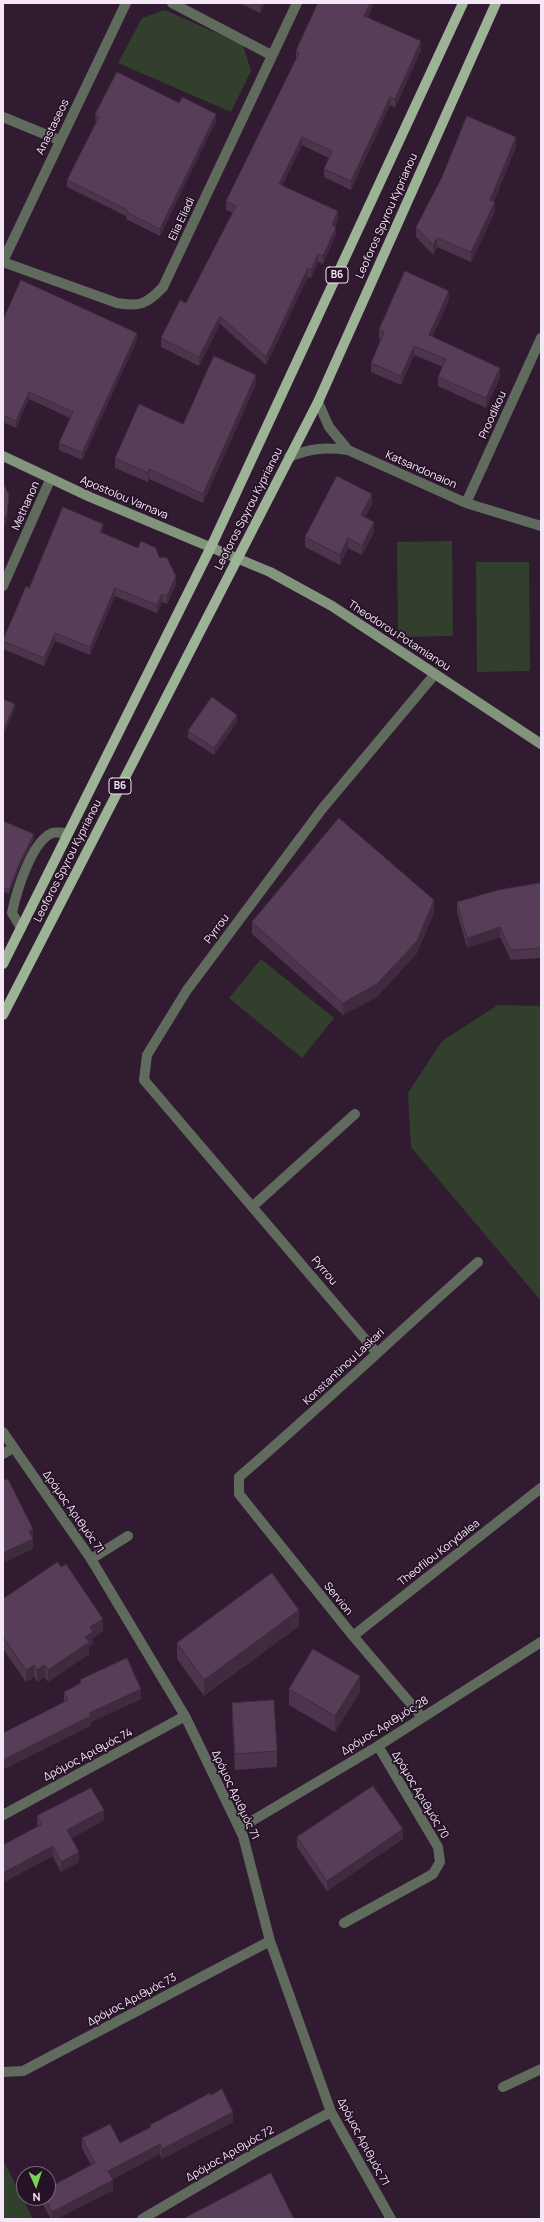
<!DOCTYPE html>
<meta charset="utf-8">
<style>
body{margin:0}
#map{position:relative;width:544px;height:2222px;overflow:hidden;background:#301b31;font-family:Manrope,sans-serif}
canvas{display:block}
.frame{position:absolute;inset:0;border:4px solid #f6e7f6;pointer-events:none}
.north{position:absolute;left:16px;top:2166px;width:40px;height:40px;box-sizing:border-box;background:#261227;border:1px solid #79677a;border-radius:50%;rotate:177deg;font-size:11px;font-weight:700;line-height:16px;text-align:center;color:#f6e7f6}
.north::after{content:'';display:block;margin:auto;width:14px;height:18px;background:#7ad157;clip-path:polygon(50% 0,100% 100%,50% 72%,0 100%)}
</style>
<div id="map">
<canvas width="544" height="2222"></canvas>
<div class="frame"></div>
<div class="north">N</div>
</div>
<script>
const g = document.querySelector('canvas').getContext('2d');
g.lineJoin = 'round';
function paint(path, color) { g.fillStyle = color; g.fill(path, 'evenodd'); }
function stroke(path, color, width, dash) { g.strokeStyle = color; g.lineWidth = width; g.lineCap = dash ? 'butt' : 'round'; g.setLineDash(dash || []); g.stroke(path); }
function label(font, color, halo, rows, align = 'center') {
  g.font = font + ' Manrope,sans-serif'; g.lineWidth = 3.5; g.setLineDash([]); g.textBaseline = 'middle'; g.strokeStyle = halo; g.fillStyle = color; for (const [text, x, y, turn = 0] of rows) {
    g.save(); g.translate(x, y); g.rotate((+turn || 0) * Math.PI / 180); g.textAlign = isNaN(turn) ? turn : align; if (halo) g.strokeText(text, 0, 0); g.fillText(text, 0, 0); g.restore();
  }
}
const green = new Path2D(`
 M165,10l78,35 8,26 -20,41 -113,-49 24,-45z
 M452,541l1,95 -55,1 -1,-95z
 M476,562h53l1,109 -53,1z
 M261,959l73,59 -32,40 -73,-60z
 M498,1005l43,1v295l-130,-154 -3,-54 34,-52z
 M5,2164l28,55h-30v-54z`);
const lane = new Path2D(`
 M21,928l-9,-15c4,-20 19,-71 40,-80 4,-1 11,0 16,0
 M91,1559l37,-23`);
const street = new Path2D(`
 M172,3l99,52
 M3,117l56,23
 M3,261l123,-258
 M3,262l114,41c23,4 30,1 46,-16l134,-284
 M318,402l11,25 19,23 118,53 75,23
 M289,457c23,-9 35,-10 59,-7
 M466,503l75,-165
 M3,586l47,-106
 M253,1206l102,-92
 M376,1352l-232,-272 3,-25 40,-65 135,-181 113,-135
 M3,1432l88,127 94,157 30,62 28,58 27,105 61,171 60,107
 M3,1454l10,-6
 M353,1636l188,-148
 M422,1717l-69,-81 -114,-142v-17c81,-70 159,-144 239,-215
 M3,1815l182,-99
 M240,1828l138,-82 163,-104
 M344,1923l89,-49 7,-12 -2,-15 -60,-101
 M3,2072l20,-1 247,-130
 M503,2087l38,-18
 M142,2219l116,-68 73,-39`);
const secondary = new Path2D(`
 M3,456l87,41 180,75 62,34 209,138`);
const primary = new Path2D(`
 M3,964l208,-417 252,-544
 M3,1015l315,-613 178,-399`);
const wall = new Path2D(`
 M240,3h25l-5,10z
 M374,3l-6,14 53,33 -26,58 -5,-3 -39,85 -27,-13v-8l5,-11 -27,-13 -20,41 56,34 -3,6 1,9 -13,29 -5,-2 -7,16 -3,-1 -42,88 -46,-41 -21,42 -38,-19v-9l25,-35 47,-90 -7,-3v-9l70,-142v-8z
 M95,115l121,6 -56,115 -34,-17v-3l-59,-29v-7l29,-58z
 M516,147l-22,54 1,11 -24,50 -34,-15 -4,8 -17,-18v-10z
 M449,300l-17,37 68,40 -14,31 -48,-22v-9l5,-10 -29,-12 -13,30 -30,-13v-9l10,-23 -2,-1v-9z
 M3,320l134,20 -55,120 -23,-10v-7l11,-25 -41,-19 -13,29 -13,-6z
 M256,384l-53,119 -54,-24 -1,3 -33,-14v-10l68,-34z
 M372,504l-7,13 9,15 -12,23 -14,-7 -8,17 -35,-18v-10z
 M103,532v1l56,24 17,27 -9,20 -5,-2 -5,11 -42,-17 -25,59 -35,-14 -11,25 -41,-17v-9l26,-52z
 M237,722l-23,33 -26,-17v-7z
 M3,821l31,18 -14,27 -11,28 -6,-2z
 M541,883v75l-30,2 -11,-23 -33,11 -10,-36v-10z
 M434,913l-17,40 -40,44 -34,18 -91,-81v-12z
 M3,1599l100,32 -10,7v6l-4,3v7l-41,28 -3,-5 -8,5 -3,-5 -8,5 -23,-33z
 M299,1626l-95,70 -27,-37v-16z
 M80,1680l61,19 -50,23v4l-27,-25v-9l16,-9z
 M289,1689l71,3 -25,40 -46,-27z
 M232,1703l45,48v16l-42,3 -3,-51z
 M37,1816l67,4 -32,18 7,24 -18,10 -24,-46z
 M297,1837l106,2 -76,52 -30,-44z
 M211,2095l22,27 -71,37 -2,-5 -47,25v11l-56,29h-6l-10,-18v-3h7l43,-33 -9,-17v-10l38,5 30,-15v-3z`);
const shadedWall = new Path2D(`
 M262,3h3l-5,10v-7z
 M370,3h4l-10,21v-8z
 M421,41v9l-26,58v-9z
 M390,97v8l-39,85v-9z
 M216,114v7l-56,115v-7z
 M302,137v8l-23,48v-9z
 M516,137v10l-26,62v-9z
 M495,202v10l-24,50v-10z
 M338,211v9l-6,13v-8z
 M336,227v8l-13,29v-8z
 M437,238v9l-4,8v-10z
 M318,254v8l-7,16v-8z
 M308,268v9l-42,88v-8z
 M449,291v9l-20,44v-9z
 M220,316v8l-21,42v-9z
 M137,333v7l-55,120v-7z
 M414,346v9l-13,30v-9z
 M500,368v9l-14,31v-10z
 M256,375v9l-53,119v-9z
 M29,392v7l-13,29v-7z
 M149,469v10l-1,3v-9z
 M372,494v10l-11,21v-10z
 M9,495l-2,26 -4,8v-8z
 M374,522v10l-12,23v-9z
 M103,524v8l-3,8v-8z
 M348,538v10l-8,17v-10z
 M176,576v8l-9,20v-8z
 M115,588v8l-25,59v-8z
 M162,594v8l-5,11v-8z
 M55,633v8l-11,25v-8z
 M15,704v5l-12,27v-5z
 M237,715v7l-23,33v-7z
 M34,834v5l-14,27 -11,28v-4l11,-28z
 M434,900v13l-17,40 -40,44 -34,18v-12z
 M500,927v10l-33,11v-10z
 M33,1529v10l-4,-8z
 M33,1539v10l-30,14v-10z
 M299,1610v16l-95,70v-16z
 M103,1619v12l-10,7v6l-4,3v7l-41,28v-12l37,-33 5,-10z
 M34,1665v12l-8,5v-12z
 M45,1665v12l-8,5v-12z
 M360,1676v16l-25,40v-16z
 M141,1689v10l-50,23v4l-88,44v-10l86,-47z
 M104,1810v10l-37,20v-10z
 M403,1829v10l-76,52v-10z
 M53,1846v10l-50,27v-10z
 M79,1852v10l-18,10v-10z
 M233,2112v10l-71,37v-10z
 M160,2144v10l-52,27v-10z
 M113,2180v10l-56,29h-5v-7z`);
const building = new Path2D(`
 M254,3h8l-2,3z
 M318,3h52l-6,13 57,25 -26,58 -5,-2 -39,84 -27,-12 8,-18 -30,-14 -23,47 59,27 -6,14 4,2 -13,29 -5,-2 -7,16 -3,-2 -42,89 -46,-41 -21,41 -38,-19 19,-38 6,3 50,-97 -10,-5 73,-148 -3,-2z
 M117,72l62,31 3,-6 34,17 -56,115 -34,-17 1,-2 -60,-30 32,-63 -4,-2z
 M467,116l49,21 -26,63 5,2 -24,50 -34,-14 -4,7 -17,-18 26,-50z
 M405,271l44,20 -20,44 71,33 -14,30 -48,-21 8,-18 -32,-13 -13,30 -30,-13 13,-31 -5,-2z
 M21,280l116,53 -55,120 -23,-10 14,-31 -44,-20 -13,29 -13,-6v-95z
 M214,356l42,19 -53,119 -54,-25 -1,4 -33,-15 24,-54 44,20z
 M337,476l35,18 -11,21 13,7 -12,24 -14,-8 -8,17 -35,-18z
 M3,482l6,13 -2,19 -4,7z
 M63,507l40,17 -3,8 38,16 3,-7 15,7 3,9 8,1 9,18 -9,20 -5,-2 -5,11 -42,-17 -25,59 -35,-14 -11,25 -41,-17v-1l23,-54 3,2z
 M212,697l25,18 -23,33 -26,-17z
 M3,699l12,5 -12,27z
 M339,818l95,82 -17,41 -40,43 -34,19 -91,-81z
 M3,821l31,13 -14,28 -11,28 -6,-3z
 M539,883h2v65l-30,2 -11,-23 -33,11 -10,-36 41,-12z
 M8,1479l25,50 -4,2 4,8 -30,14v-72z
 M58,1562l3,5 5,-3 37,55 -13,8 3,5 -8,5 4,5 -41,28 -3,-5 -8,5 -3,-5 -8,5 -23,-33v-38z
 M272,1573l27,37 -95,70 -27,-37z
 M313,1649l47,27 -25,40 -46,-27z
 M127,1658l14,31 -52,24 2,3 -88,44v-27l65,-33 -4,-8 17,-9 -1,-3z
 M274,1700l3,51 -42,3 -3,-51z
 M373,1786l30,43 -76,52 -30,-44z
 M91,1788l13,22 -37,20 12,22 -18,10 -8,-16 -50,27v-28l39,-21 -5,-8z
 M222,2089l11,23 -71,37 -2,-5 -52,27 5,9 -61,32 -7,-14h3v-10l47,-25 -13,-25 28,-14 10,19 31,-16 -1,-2 60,-32 1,2z
 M271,2173l23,46h-111z`);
const shields = [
 [337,275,22],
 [120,786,22]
];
const shieldNames = [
 ["B6",337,275],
 ["B6",120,786]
];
const streetNames = [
 ["Anastaseos",53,127,-64],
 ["Leoforos Spyrou Kyprianou",387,216,-66],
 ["Elia Eliadi",182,219,-65],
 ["Proodikou",493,415,-66],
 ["Katsandonaion",421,470,24],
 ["Apostolou Varnava",124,498,23],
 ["Methanon",26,506,-66],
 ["Leoforos Spyrou Kyprianou",249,509,-63],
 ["Theodorou Potamianou",399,636,33],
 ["Leoforos Spyrou Kyprianou",68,861,-63],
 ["Pyrrou",217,929,-53],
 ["Pyrrou",324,1271,50],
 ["Konstantinou Laskari",344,1367,-43],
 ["Δρόμος Αριθμός 71",73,1512,55],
 ["Theofilou Korydalea",439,1553,-38],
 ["Servion",338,1599,51],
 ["Δρόμος Αριθμός 28",385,1726,-32],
 ["Δρόμος Αριθμός 74",88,1755,-28],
 ["Δρόμος Αριθμός 71",235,1795,65],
 ["Δρόμος Αριθμός 70",420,1795,59],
 ["Δρόμος Αριθμός 73",132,2000,-28],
 ["Δρόμος Αριθμός 71",363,2142,62],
 ["Δρόμος Αριθμός 72",230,2154,-30]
];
paint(green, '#313f2c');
stroke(lane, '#606b5d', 10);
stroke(street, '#606b5d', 10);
stroke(secondary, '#83947d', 10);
stroke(primary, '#9db395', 10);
paint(wall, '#4c344d');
paint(shadedWall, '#3e2b3e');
paint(building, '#583d59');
stroke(building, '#3e2b3e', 1);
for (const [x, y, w] of shields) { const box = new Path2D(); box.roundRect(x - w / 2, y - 8, w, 16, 3); g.fillStyle = '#261227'; g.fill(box); stroke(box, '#f6e7f6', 1); }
label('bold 10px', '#f6e7f6', null, shieldNames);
label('11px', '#f6e7f6', '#261227', streetNames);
</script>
